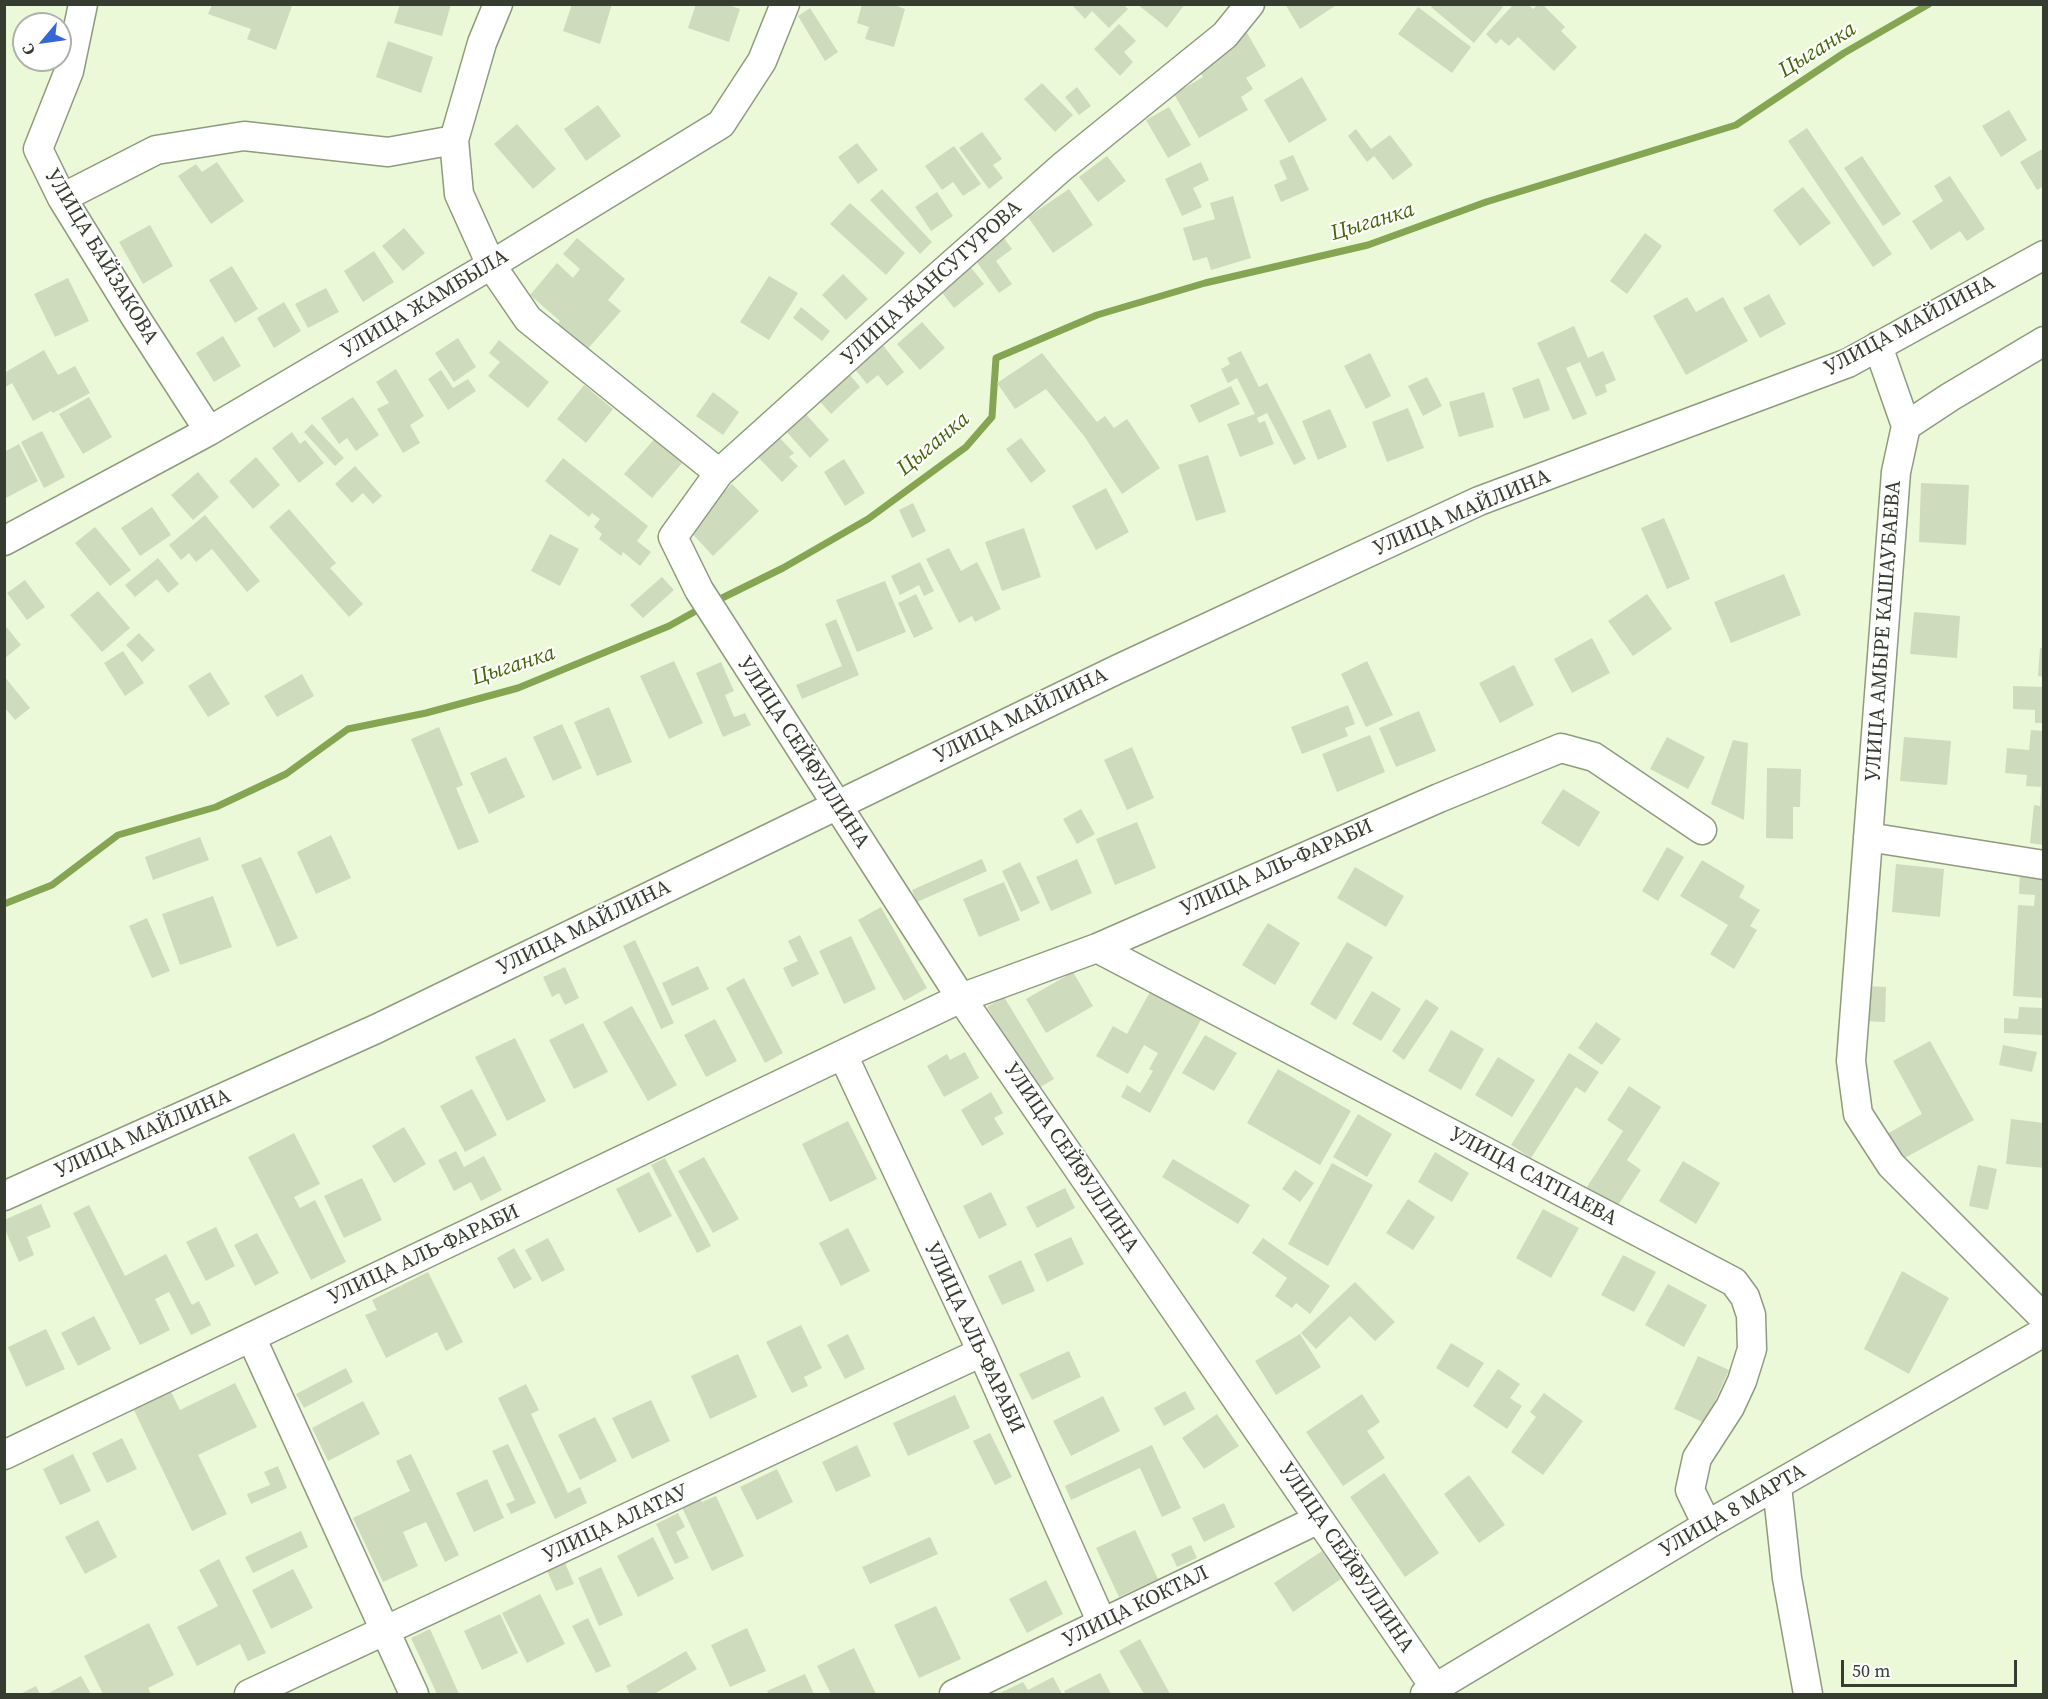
<!DOCTYPE html>
<meta charset="utf-8">
<style>
body{margin:0}
#map{position:relative;width:2048px;height:1699px;overflow:hidden;background:#ebf9d9;font-family:"Source Serif 4",serif}
canvas{display:block}
.frame{position:absolute;inset:0;border:6px solid #363c2f;pointer-events:none}
.north{position:absolute;left:12px;top:12px;width:60px;height:60px;box-sizing:border-box;background:#fff;border:2px solid #afb1ac;border-radius:50%;rotate:241deg;font-size:16px;font-weight:700;line-height:24px;text-align:center;color:#363c2f}
.north::after{content:'';display:block;margin:auto;width:21px;height:27px;background:#3667d7;clip-path:polygon(50% 0,100% 100%,50% 72%,0 100%)}
.scale{position:absolute;left:1841px;top:1660px;width:176px;height:27px;box-sizing:border-box;border:3px solid #363c2f;border-top:0;padding-left:8px;font-size:18px;line-height:21px;white-space:nowrap;color:#363c2f;-webkit-text-stroke:4px #fff;paint-order:stroke}
</style>
<div id="map">
<canvas width="2048" height="1699"></canvas>
<div class="frame"></div>
<div class="north">С</div>
<div class="scale">50 m</div>
</div>
<script>
const g = document.querySelector('canvas').getContext('2d');
g.lineJoin = 'round';
function stroke(path, color, width, dash) { g.strokeStyle = color; g.lineWidth = width; g.lineCap = dash ? 'butt' : 'round'; g.setLineDash(dash || []); g.stroke(path); }
function paint(path, color) { g.fillStyle = color; g.fill(path, 'evenodd'); }
function label(font, color, halo, rows, align = 'center') {
  g.font = font + ' "Source Serif 4",serif'; g.lineWidth = 4.5; g.setLineDash([]); g.textBaseline = 'middle'; g.strokeStyle = halo; g.fillStyle = color; for (const [text, x, y, turn = 0] of rows) {
    g.save(); g.translate(x, y); g.rotate((+turn || 0) * Math.PI / 180); g.textAlign = isNaN(turn) ? turn : align; if (halo) g.strokeText(text, 0, 0); g.fillText(text, 0, 0); g.restore();
  }
}
const stream = new Path2D(`
 M716,601l67,-33 85,-49 98,-72 26,-30 4,-59 101,-43 108,-32 163,-38 118,-43 250,-77 108,-72 85,-49
 M4,904l48,-19 66,-50 98,-28 70,-33 62,-45 78,-16 92,-25 151,-62 34,-19`);
const building = new Path2D(`
 M400,4h51l-9,32 -48,-13z
 M572,4h40l-12,40 -37,-13z
 M696,4h30l14,5 -11,33 -41,-14z
 M862,4h30l13,5 -11,38 -29,-8 4,-12 -12,-4z
 M1071,4h52l5,5 -19,19 -17,-17 -7,8z
 M1137,4h48l-18,24z
 M1285,4h53l-38,25z
 M1433,4h67l3,3 -29,36 -43,-36z
 M1514,4h14l5,5 5,-5h4l23,23 -4,4 16,16 -23,24 -36,-34 -9,9 -8,-7 -5,5 -10,-10z
 M212,5h76l4,1 -16,44 -29,-11 4,-10 -43,-15z
 M1418,7l53,40 -19,26 -54,-39z
 M810,8l28,44 -13,9 -27,-45z
 M1119,24l17,17 -12,11 9,10 -13,14 -26,-27z
 M1246,31l20,35 -20,12 7,11 -12,8 7,13 -49,28 -25,-44 29,-17 -10,-16z
 M388,41l45,16 -12,36 -45,-16z
 M1302,77l25,43 -38,23 -25,-43z
 M1042,83l31,32 -18,17 -31,-33z
 M1077,87l14,19 -12,9 -14,-18z
 M598,105l23,31 -35,25 -22,-32z
 M1169,107l22,38 -23,13 -22,-38z
 M2009,110l18,30 -26,17 -19,-31z
 M517,124l39,45 -23,20 -39,-45z
 M1807,128l85,126 -19,13 -85,-126z
 M1356,129l15,20 19,-14 23,30 -20,15 -19,-24 -7,6 -19,-26z
 M982,132l20,27 -9,6 10,13 -14,11 -30,-41z
 M857,143l21,27 -20,14 -20,-27z
 M954,146l27,38 -18,12 -10,-14 -11,8 -17,-24z
 M2044,148v38l-7,4 -17,-28z
 M1293,155l16,35 -28,12 -7,-17 13,-6 -8,-18z
 M1107,156l19,25 -28,21 -19,-25z
 M1862,156l39,58 -18,12 -39,-58z
 M217,162l27,39 -33,23 -33,-48 18,-12 6,8z
 M1201,162l8,18 -16,8 9,19 -20,9 -17,-37z
 M1950,176l35,53 -18,12 -7,-10 -29,19 -19,-29 31,-20 -9,-15z
 M1803,187l28,36 -31,23 -27,-36z
 M882,189l50,53 -12,12 -50,-54z
 M1069,189l24,36 -40,28 -25,-36z
 M937,192l16,24 -22,15 -16,-24z
 M1233,196l18,62 -40,12 -4,-13 -14,4 -10,-33 32,-9 -5,-16z
 M850,203l55,50 -19,22 -56,-51z
 M150,225l23,41 -30,18 -24,-42z
 M404,228l21,25 -22,18 -21,-25z
 M1000,233l12,16 -16,12 16,23 -13,9 -28,-39z
 M1645,233l17,13 -35,48 -17,-13z
 M577,238l48,41 -17,21 13,11 -36,41 -30,-26 5,-5 -30,-26 27,-32 16,15 7,-9 -17,-15z
 M374,251l20,31 -31,20 -19,-31z
 M966,261l18,23 -30,24 -18,-23z
 M232,266l26,43 -23,14 -26,-43z
 M843,274l25,25 -22,21 -24,-25z
 M769,276l29,17 -29,47 -29,-18z
 M68,278l21,43 -34,16 -21,-43z
 M326,288l13,24 -31,16 -13,-24z
 M1769,294l17,30 -26,14 -17,-30z
 M1687,297l9,15 27,-15 25,44 -62,34 -33,-59z
 M284,302l17,29 -27,17 -17,-30z
 M801,307l29,24 -8,10 -29,-23z
 M922,322l23,26 -25,22 -23,-26z
 M1574,326l14,32 15,-7 13,29 -11,5 2,7 -11,5 -16,-35 -14,6 21,46 -14,6 -36,-77z
 M223,336l18,30 -27,16 -18,-29z
 M458,338l18,29 -22,15 -19,-29z
 M499,340l50,42 -21,26 -40,-32 12,-14 -11,-9z
 M882,344l22,28 -17,14 -9,-11 -11,9 -14,-17z
 M44,350l14,25 17,-9 15,27 -37,20 -2,-2 -18,10 -21,-38 -8,5v-15z
 M1241,351l18,36 8,-4 39,76 -12,6 -27,-52 -10,5 2,5 6,-2 9,23 -34,13 -13,-33 28,-10 -18,-36 -9,5 -7,-14 9,-5 -3,-6z
 M1042,353l55,69 8,-6 9,12 13,-9 33,49 -38,26 -38,-58 -38,-47 -31,20 -18,-26z
 M1370,353l21,43 -25,13 -22,-43z
 M396,369l28,47 -14,9 10,18 -17,10 -26,-44 12,-6 -13,-21z
 M845,369l15,18 -29,27 -16,-18z
 M441,370l12,18 15,-9 8,12 -28,19 -20,-31z
 M1427,377l15,29 -19,10 -15,-30z
 M1539,378l11,32 -26,9 -12,-31z
 M584,385l29,24 -27,34 -29,-24z
 M1231,386l9,18 -41,19 -9,-18z
 M713,392l26,20 -16,23 -27,-19z
 M1484,392l10,35 -35,10 -10,-35z
 M89,397l23,40 -29,17 -24,-40z
 M353,397l26,38 -23,16 -9,-13 -8,6 -18,-26z
 M1408,408l16,40 -37,14 -15,-40z
 M1330,409l17,38 -29,13 -16,-39z
 M805,413l24,27 -19,18 -24,-27z
 M312,424l32,34 -9,8 -31,-34z
 M42,431l23,46 -21,11 -23,-46z
 M292,432l8,12 5,-4 19,23 -25,20 -27,-35z
 M777,435l17,18 -5,4 9,9 -16,16 -26,-27z
 M656,437l27,25 -31,36 -28,-24z
 M1021,438l25,33 -15,12 -25,-34z
 M19,444l19,37 -34,18v-47z
 M1208,455l18,57 -30,9 -18,-56z
 M256,457l24,28 -27,24 -24,-28z
 M563,458l85,68 -11,15 14,11 -11,14 -17,-14 -2,4 -22,-17 3,-5 -8,-7 6,-8 -8,-6 -3,4 -44,-36z
 M844,459l21,34 -20,13 -21,-34z
 M355,466l27,30 -9,8 -10,-11 -11,10 -17,-19z
 M198,472l21,25 -26,23 -22,-25z
 M1921,483l48,2 -3,60 -47,-3z
 M732,484l27,27 -46,45 -26,-28z
 M1106,488l23,44 -33,18 -24,-44z
 M913,503l13,28 -14,7 -13,-28z
 M152,507l19,28 -31,21 -19,-28z
 M289,509l47,54 -6,5 33,36 -14,13 -80,-90z
 M205,515l55,66 -13,11 -35,-43 -16,13 -7,-9 -8,7 -12,-15z
 M1664,518l26,61 -23,10 -26,-61z
 M95,527l36,43 -21,16 -35,-43z
 M1024,528l17,49 -39,14 -17,-49z
 M550,534l29,15 -19,37 -29,-15z
 M949,548l12,23 16,-9 24,47 -26,13 -3,-6 -13,7 -33,-64z
 M158,558l21,26 -11,9 -11,-14 -22,18 -10,-12z
 M920,562l14,29 -10,5 -5,-11 -19,10 -9,-19z
 M1784,574l17,41 -70,28 -17,-41z
 M662,577l12,13 -31,28 -13,-13z
 M25,580l20,27 -18,13 -20,-27z
 M885,581l21,51 -49,20 -21,-52z
 M98,591l32,37 -28,24 -32,-37z
 M916,594l17,35 -19,9 -16,-35z
 M1647,594l25,35 -39,27 -25,-35z
 M1914,612l46,4 -3,42 -47,-4z
 M836,619l23,56 -57,24 -6,-14 46,-19 -17,-42z
 M4,624l17,21 -17,14z
 M139,633l16,17 -13,12 -16,-17z
 M1592,638l18,35 -38,20 -18,-34z
 M2040,648h4v29l-6,-1z
 M123,651l21,32 -19,13 -21,-33z
 M674,661l29,62 -34,16 -29,-63z
 M1367,661l26,54 -27,12 -25,-53z
 M721,662l13,29 -9,4 9,22 11,-4 6,12 -28,12 -27,-64z
 M1514,665l20,40 -34,18 -21,-40z
 M210,672l20,32 -22,13 -20,-31z
 M302,674l12,22 -37,21 -13,-21z
 M4,676l26,32 -15,12 -11,-13z
 M2013,686l31,1v36h-9v-13l-22,-1z
 M1348,705l7,19 -10,4 3,8 -46,18 -11,-27z
 M609,707l23,55 -35,14 -23,-54z
 M1419,711l17,40 -40,16 -17,-39z
 M562,724l20,44 -29,13 -20,-44z
 M439,727l24,58 -7,3 23,54 -21,8 -47,-111z
 M2031,730l13,1v114l-14,-2 4,-38 6,1 1,-19 -15,-1 1,-11 -22,-2 2,-25 22,2z
 M1370,735l15,37 -48,20 -15,-38z
 M1667,737l38,20 -17,32 -38,-20z
 M1904,737l47,4 -4,44 -47,-4z
 M1733,740l15,3 -4,77 -33,-16z
 M1132,747l22,51 -27,12 -23,-50z
 M506,757l19,40 -36,17 -19,-41z
 M1767,768l34,1 -1,38h-7v32l-27,-1z
 M1563,789l37,23 -21,35 -38,-24z
 M1081,809l14,25 -18,10 -14,-25z
 M1137,822l19,46 -41,17 -19,-46z
 M331,835l20,43 -35,16 -19,-42z
 M200,837l9,23 -56,20 -8,-23z
 M1667,847l17,10 -26,44 -16,-10z
 M261,857l37,81 -21,9 -36,-82z
 M982,859l5,12 -70,31 -5,-12z
 M1077,859l15,34 -41,18 -15,-34z
 M1702,860l43,26 -6,11 21,13 -10,16 7,4 -23,39 -24,-15 18,-29 -48,-29z
 M1020,862l20,41 -19,9 -19,-41z
 M1896,864l48,5 -4,48 -48,-5z
 M1355,867l49,29 -18,31 -49,-29z
 M2020,870l24,2v126l-31,-2 5,-91 16,1 1,-11 -16,-1z
 M1004,882l16,38 -41,17 -16,-38z
 M213,896l19,51 -52,18 -18,-51z
 M881,907l46,81 -23,13 -46,-81z
 M147,918l23,53 -18,7 -23,-52z
 M1268,923l32,20 -25,42 -33,-20z
 M800,935l19,39 -27,13 -9,-19 15,-7 -10,-20z
 M851,936l25,53 -32,15 -25,-53z
 M635,940l39,83 -13,6 -38,-83z
 M1347,942l26,15 -37,63 -26,-16z
 M698,966l11,23 -37,17 -10,-23z
 M565,967l14,31 -14,7 -6,-12 -7,4 -9,-20z
 M1073,972l20,34 -47,27 -20,-34z
 M744,978l39,75 -18,10 -39,-75z
 M1863,986l23,1 -1,35 -23,-1z
 M1151,990l51,28 -52,95 -29,-16 6,-12 13,8 13,-22 -4,-2 9,-16 -14,-8 -16,29 -32,-18 17,-30 14,8z
 M1372,991l29,18 -20,32 -29,-17z
 M1004,997l50,82 -17,10 -50,-82z
 M1426,999l13,9 -35,52 -12,-9z
 M632,1006l45,79 -29,16 -45,-79z
 M2019,1007l24,1 -1,27 -38,-2v-15l14,1z
 M715,1019l22,42 -31,16 -22,-42z
 M1596,1022l25,17 -19,26 -24,-17z
 M583,1023l25,49 -34,17 -25,-49z
 M1451,1030l33,19 -23,41 -33,-19z
 M1205,1035l32,18 -23,38 -32,-18z
 M515,1038l31,63 -39,20 -32,-64z
 M1930,1041l44,79 -73,40 -14,-26 35,-20 -29,-53z
 M2003,1045l34,7 -5,20 -33,-7z
 M965,1052l14,26 -35,19 -17,-31 20,-12 3,6z
 M1569,1053l30,19 -14,21 -9,-6 -45,71 -20,-13z
 M1498,1057l37,23 -23,37 -37,-22z
 M1278,1069l73,42 -31,54 -73,-42z
 M1629,1086l32,21 -34,53 14,10 -24,37 -30,-20 36,-56 -16,-11z
 M472,1089l25,46 -32,17 -25,-46z
 M991,1092l12,21 -9,5 10,16 -22,12 -21,-36z
 M1358,1114l34,20 -25,43 -34,-20z
 M2011,1119l33,4v45l-38,-4z
 M848,1121l29,58 -47,23 -28,-58z
 M404,1127l22,37 -32,19 -22,-37z
 M294,1133l26,51 -26,13 6,11 15,-8 31,62 -35,18 -63,-123z
 M456,1151l8,16 20,-11 18,34 -21,11 -10,-19 -17,9 -16,-31z
 M1435,1152l34,21 -17,29 -34,-20z
 M704,1157l35,62 -26,14 -35,-62z
 M665,1158l46,88 -14,7 -46,-88z
 M1173,1159l77,46 -12,19 -76,-47z
 M1683,1161l37,22 -24,41 -37,-23z
 M1332,1163l41,22 -45,81 -40,-22z
 M1978,1165l19,4 -9,41 -19,-4z
 M1295,1170l19,13 -14,19 -18,-13z
 M649,1172l23,44 -33,17 -23,-44z
 M362,1178l20,42 -38,18 -20,-42z
 M1065,1188l10,20 -38,20 -11,-21z
 M991,1192l16,33 -28,14 -16,-33z
 M1408,1199l27,18 -22,33 -27,-17z
 M41,1204l10,23 -24,10 7,18 -15,7 -15,-35v-7z
 M89,1205l36,71 41,-22 26,51 7,-4 12,24 -20,10 -22,-43 -14,7 15,31 -30,15 -67,-132z
 M1543,1209l36,19 -28,50 -35,-20z
 M216,1227l19,39 -29,15 -20,-39z
 M848,1228l22,43 -29,15 -22,-43z
 M257,1233l22,40 -24,13 -21,-41z
 M1071,1237l13,27 -37,18 -13,-28z
 M548,1238l17,32 -23,12 -17,-32z
 M1263,1238l67,48 -20,28 -14,-11 -4,5 -17,-12 12,-18 -35,-25z
 M514,1248l18,31 -18,10 -17,-31z
 M1623,1255l33,17 -22,40 -33,-17z
 M1021,1260l14,31 -33,14 -14,-29z
 M1902,1271l47,27 -40,76 -45,-25z
 M428,1272l35,70 -17,9 -9,-19 -51,26 -21,-43 12,-5 -5,-10z
 M1355,1282l40,40 -20,19 -25,-25 -34,33 -15,-16z
 M1668,1284l39,21 -23,42 -39,-22z
 M94,1316l17,33 -33,17 -17,-33z
 M801,1325l21,43 -18,9 4,9 -16,7 -26,-51z
 M46,1329l19,40 -39,18 -18,-40z
 M848,1334l17,35 -20,10 -18,-34z
 M1300,1334l21,33 -45,28 -21,-34z
 M1451,1343l33,20 -16,25 -32,-20z
 M1069,1351l12,26 -49,23 -13,-26z
 M738,1354l19,43 -47,22 -19,-43z
 M1698,1356l31,14 -24,53 -31,-14z
 M346,1368l7,14 -49,26 -8,-14z
 M1498,1369l22,15 -10,14 12,8 -15,23 -34,-23z
 M235,1383l22,44 -59,28 29,59 -35,17 -61,-127 37,-18 12,24z
 M526,1384l13,26 -8,4 37,79 12,-6 7,16 -32,16 -57,-121z
 M1185,1391l10,18 -31,17 -10,-18z
 M1544,1393l39,28 -40,54 -32,-23 25,-35 -6,-5z
 M1362,1394l18,28 -13,9 18,27 -42,28 -37,-54z
 M955,1395l15,33 -62,28 -15,-33z
 M1103,1396l17,35 -49,25 -18,-35z
 M651,1400l19,41 -38,18 -20,-41z
 M363,1401l17,33 -52,27 -16,-33z
 M1217,1414l22,32 -35,23 -22,-31z
 M595,1417l22,44 -37,19 -22,-45z
 M990,1433l22,44 -17,8 -22,-44z
 M122,1438l15,31 -30,14 -15,-30z
 M508,1444l28,59 -25,11 -5,-10 9,-4 -23,-49z
 M857,1445l14,31 -35,16 -14,-30z
 M1152,1445l29,63 -19,9 -22,-49 -69,32 -6,-14z
 M73,1454l18,37 -31,14 -17,-36z
 M411,1454l48,101 -14,7 -19,-40 -23,10 15,34 -35,16 -30,-64 57,-27 -14,-30z
 M278,1466l9,22 -36,16 -4,-10 23,-9 -6,-13z
 M777,1469l16,33 -36,18 -17,-33z
 M1384,1473l55,80 -34,24 -55,-80z
 M1469,1475l36,50 -26,18 -35,-49z
 M487,1479l17,39 -30,14 -18,-39z
 M697,1493l5,9 14,-6 28,60 -32,15 -33,-70z
 M1224,1503l11,24 -31,15 -12,-24z
 M678,1513l7,14 -9,5 13,26 -14,6 -19,-40z
 M98,1520l19,37 -32,17 -20,-37z
 M1135,1530l23,49 -39,18 -23,-49z
 M301,1531l7,16 -55,26 -8,-16z
 M653,1537l21,42 -36,18 -21,-41z
 M930,1537l8,17 -68,30 -8,-17z
 M1191,1545l6,13 -20,9 -6,-13z
 M1322,1551l19,28 -48,33 -19,-29z
 M563,1558l11,26 -18,7 -11,-25z
 M219,1559l47,94 -18,8 -8,-17 -43,22 -20,-39 41,-21 -19,-36z
 M601,1567l22,48 -24,11 -21,-48z
 M293,1569l20,39 -42,21 -19,-39z
 M1046,1580l17,34 -36,19 -18,-34z
 M540,1594l25,50 -38,19 -25,-50z
 M936,1606l25,53 -42,19 -25,-53z
 M500,1614l18,39 -36,17 -18,-39z
 M588,1618l23,48 -15,7 -24,-47z
 M149,1623l25,52 -26,13 3,6h-48l-19,-38z
 M747,1628l19,43 -36,16 -19,-42z
 M430,1629l29,65h-22l-26,-56z
 M1140,1639l30,55h-26l-25,-43z
 M854,1648l22,46h-45l-14,-28z
 M686,1651l11,18 -43,25h-24l-4,-8z
 M1100,1673l11,21h-45l-2,-3z
 M805,1674l9,20h-45l-2,-3z
 M81,1676l10,18h-44z
 M1053,1677l9,17h-64l25,-12 5,8z
 M36,1686l4,8h-20z`);
const minor = new Path2D(`
 M83,4l-14,67 -31,78 24,49 74,120 73,113
 M498,4l-16,39 -28,97 5,54 32,71 37,54 191,154
 M1250,4l-25,31 -163,132 -191,169 -152,137 -46,64 26,53 262,408 470,684 6,6
 M62,198l94,-48 88,-14 144,16 66,-12
 M1878,346l28,80 -10,46 -45,589 7,53 33,51 153,153
 M1906,426l44,-29 94,-56
 M4,541l205,-110 282,-166 230,-141 41,-63 23,-57
 M1868,837l176,28
 M1097,948l637,334 11,15 6,18 1,34 -10,32 -12,26 -33,51 -7,32 17,35
 M843,1055l139,297 120,271
 M4,1196l372,-167 740,-359 363,-169 369,-138 196,-108
 M251,1337l163,357
 M4,1455l957,-457 136,-50 342,-150 122,-50 33,9 108,73
 M1777,1486l10,92 21,116
 M249,1694l733,-342
 M954,1694l365,-175
 M1425,1694l282,-169 337,-193`);
const streetNames = [
 ["УЛИЦА БАЙЗАКОВА",101,257,59],
 ["УЛИЦА ЖАНСУГУРОВА",932,283,-42],
 ["УЛИЦА ЖАМБЫЛА",425,304,-31],
 ["УЛИЦА МАЙЛИНА",1910,326,-28],
 ["УЛИЦА МАЙЛИНА",1462,513,-23],
 ["УЛИЦА АМЫРЕ КАШАУБАЕВА",1884,631,-86],
 ["УЛИЦА МАЙЛИНА",1021,716,-26],
 ["УЛИЦА СЕЙФУЛЛИНА",803,753,57],
 ["УЛИЦА АЛЬ-ФАРАБИ",1277,868,-24],
 ["УЛИЦА МАЙЛИНА",584,928,-26],
 ["УЛИЦА МАЙЛИНА",143,1134,-24],
 ["УЛИЦА СЕЙФУЛЛИНА",1071,1158,56],
 ["УЛИЦА САТПАЕВА",1533,1177,28],
 ["УЛИЦА АЛЬ-ФАРАБИ",424,1255,-25],
 ["УЛИЦА АЛЬ-ФАРАБИ",974,1338,65],
 ["УЛИЦА 8 МАРТА",1733,1511,-30],
 ["УЛИЦА АЛАТАУ",616,1524,-25],
 ["УЛИЦА СЕЙФУЛЛИНА",1346,1558,56],
 ["УЛИЦА КОКТАЛ",1136,1607,-26]
];
const waterNames = [
 ["Цыганка",1818,50,-32],
 ["Цыганка",1373,222,-17],
 ["Цыганка",934,444,-40],
 ["Цыганка",514,666,-18]
];
stroke(stream, '#85a553', 7);
paint(building, '#cedcbd');
stroke(minor, '#8e9b7e', 31);
stroke(minor, '#fff', 28);
label('21px', '#363c2f', '#fff', streetNames);
label('italic 22px', '#466305', '#fff', waterNames);
</script>
